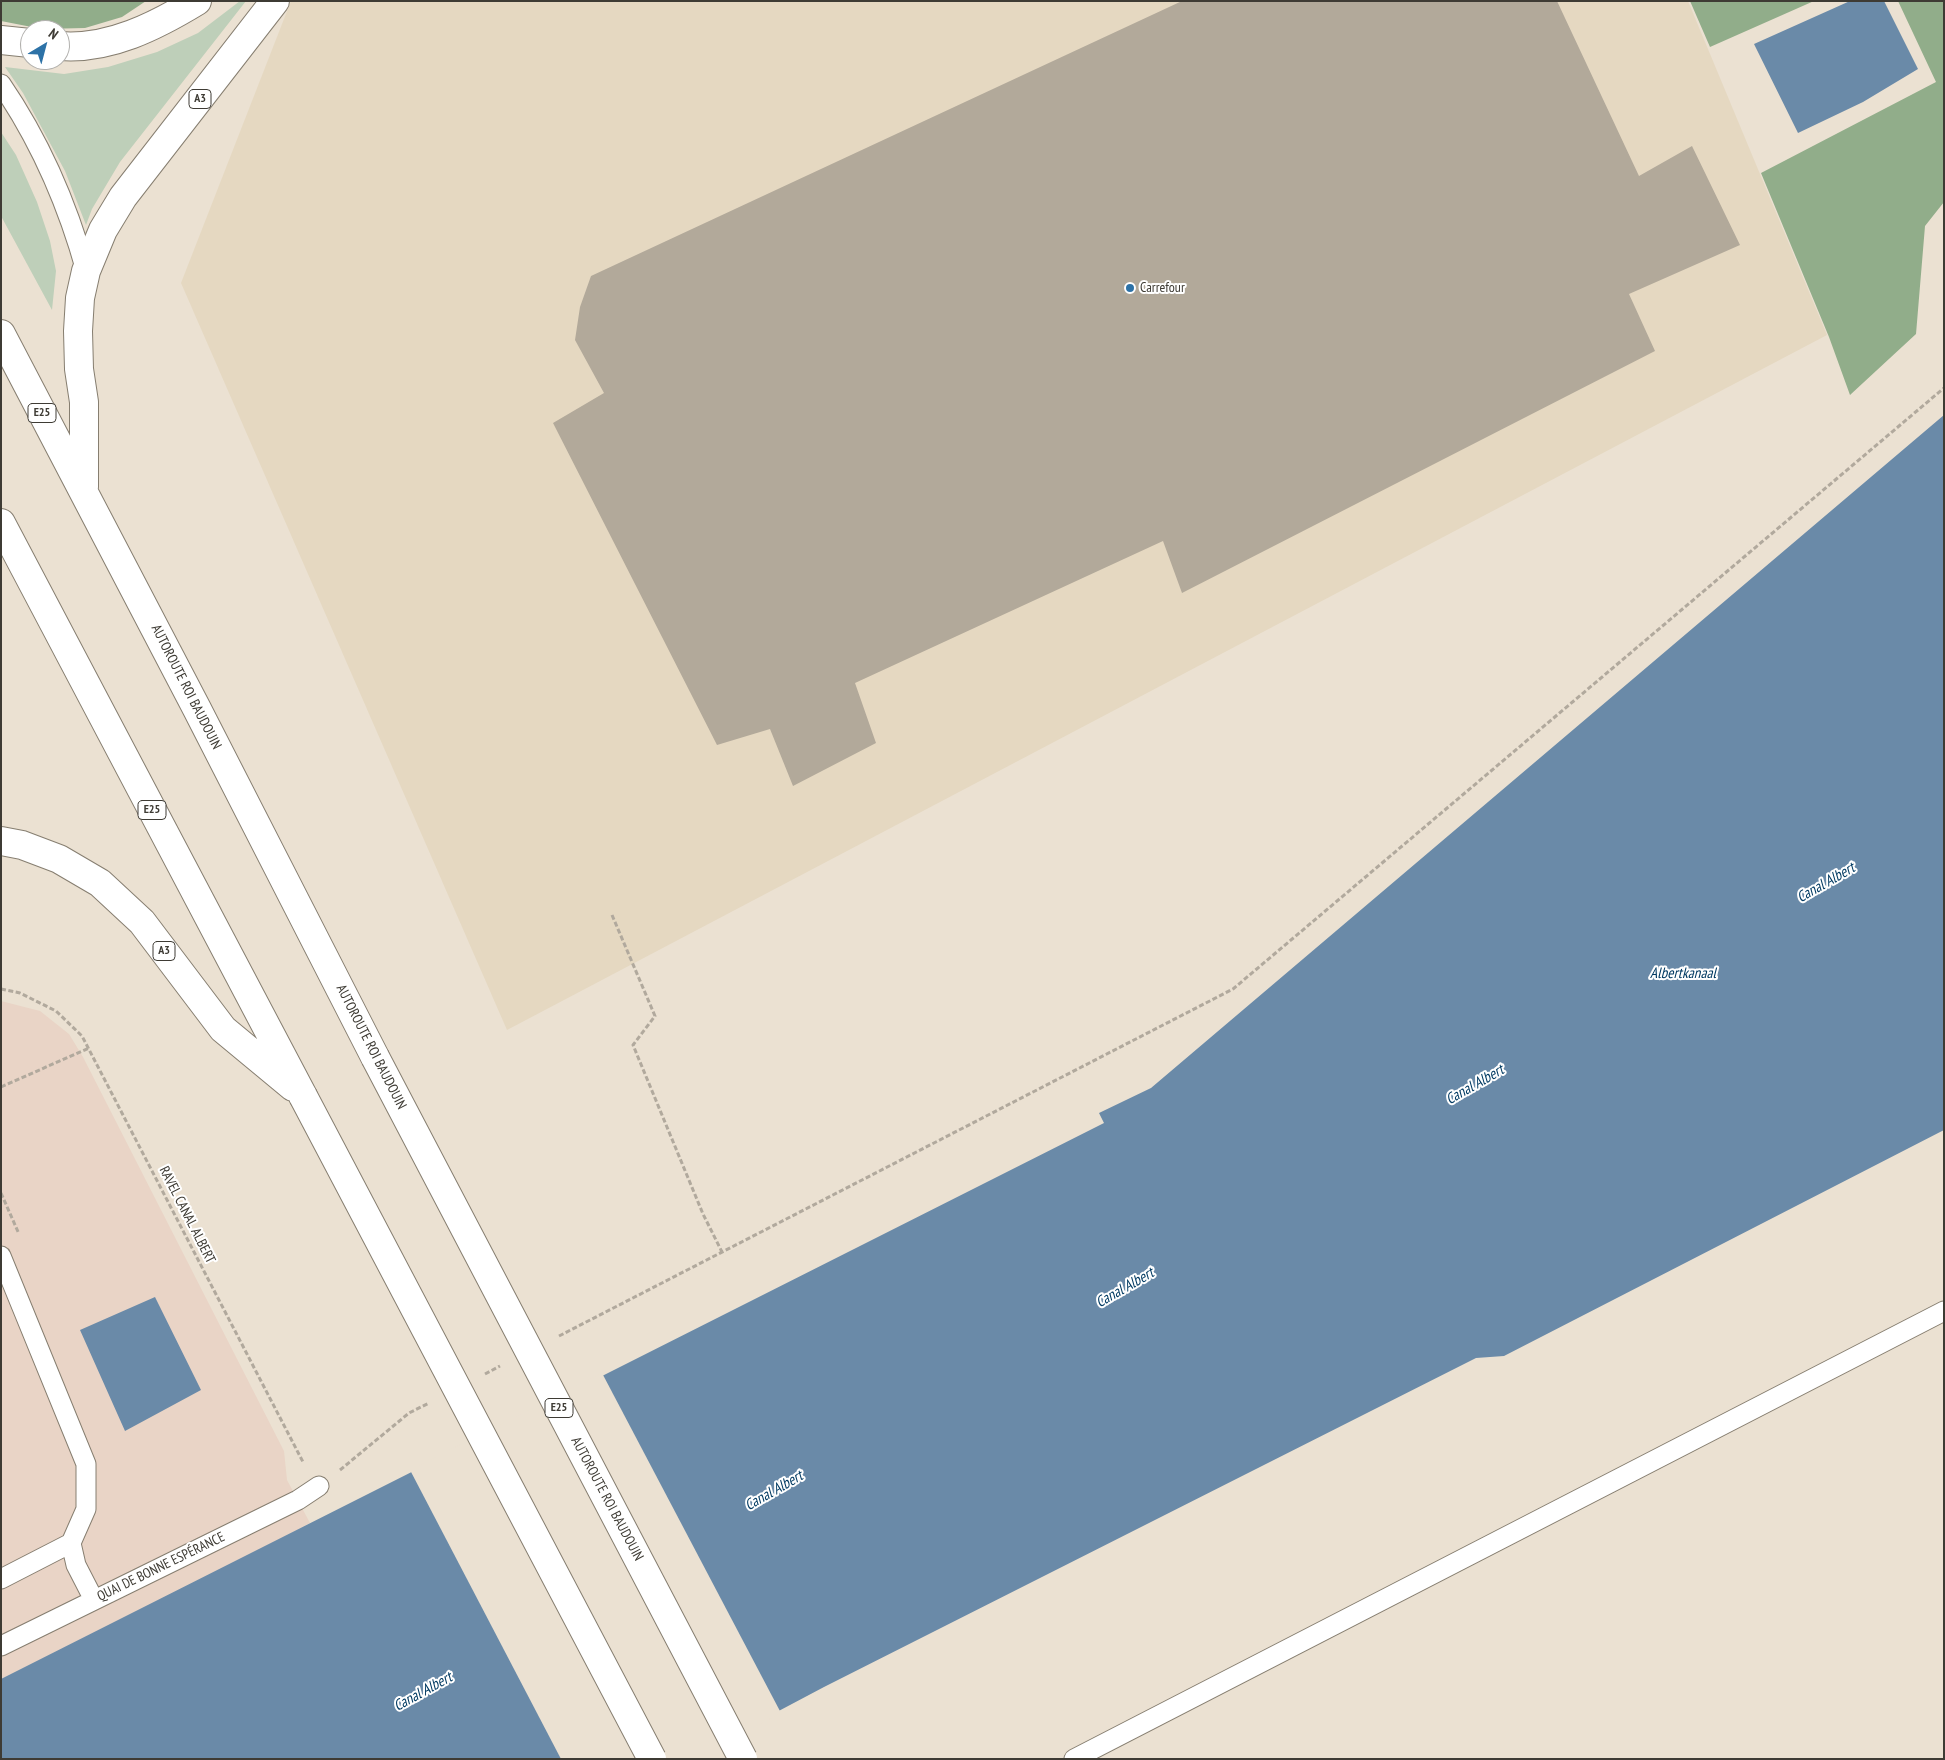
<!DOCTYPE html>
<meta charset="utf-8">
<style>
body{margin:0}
#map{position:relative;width:1945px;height:1760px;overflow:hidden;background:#ebe1d2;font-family:"PT Sans Narrow",sans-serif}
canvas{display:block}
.frame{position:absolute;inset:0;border:2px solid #3e3b34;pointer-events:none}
.north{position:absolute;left:20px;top:20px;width:50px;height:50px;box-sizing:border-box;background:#fff;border:1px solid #b2b1ae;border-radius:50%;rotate:37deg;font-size:14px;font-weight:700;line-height:20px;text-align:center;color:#3e3b34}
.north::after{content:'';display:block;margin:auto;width:18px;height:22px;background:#2d72a7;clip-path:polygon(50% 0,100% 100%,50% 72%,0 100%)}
</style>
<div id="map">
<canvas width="1945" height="1760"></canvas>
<div class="frame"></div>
<div class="north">N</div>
</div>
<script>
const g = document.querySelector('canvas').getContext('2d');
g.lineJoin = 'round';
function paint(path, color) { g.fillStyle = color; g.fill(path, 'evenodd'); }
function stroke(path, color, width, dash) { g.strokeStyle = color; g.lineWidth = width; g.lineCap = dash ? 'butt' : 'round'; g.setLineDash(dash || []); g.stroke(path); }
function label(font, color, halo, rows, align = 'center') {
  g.font = font + ' "PT Sans Narrow",sans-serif'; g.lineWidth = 4; g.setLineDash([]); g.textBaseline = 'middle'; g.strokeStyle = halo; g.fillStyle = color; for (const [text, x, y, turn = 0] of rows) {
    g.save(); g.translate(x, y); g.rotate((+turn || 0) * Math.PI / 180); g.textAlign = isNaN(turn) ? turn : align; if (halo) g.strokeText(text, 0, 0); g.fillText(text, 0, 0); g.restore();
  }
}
const built = new Path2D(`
 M291,1h1397l139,334 -1320,695 -326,-747z`);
const industrial = new Path2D(`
 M1,1001l39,10 29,23 14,23 201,394 3,29 23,43 -74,39 -235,117z`);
const green = new Path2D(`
 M240,1h6l-126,161 -28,47 -6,16 -21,-54 -42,-78 -18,-26 59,7 44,-7 49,-15 41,-19z
 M1,132l15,23 21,47 13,39 6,30 -4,39 -51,-94z`);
const forest = new Path2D(`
 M1,1h145l-24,16 -37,11 -43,1 -41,-8z
 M1690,1h124l-104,46z
 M1898,1h46v201l-19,24 -9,108 -66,61 -21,-58 -68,-164 175,-91z`);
const water = new Path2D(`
 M1850,1h34l34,68 -55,33 -65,31 -44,-89z
 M1944,415v715l-440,226 -28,2 -652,329 -136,72h-687v-80l1103,-556 -5,-10 52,-25z
 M155,1297l46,93 -76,41 -45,-101z`);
const pier = new Path2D(`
 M602,1373l179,340 -88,46h-132l-151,-289z`);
const building = new Path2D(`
 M1182,1h375l82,175 53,-30 48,99 -111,49 26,57 -473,242 -19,-52 -308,142 21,60 -83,43 -23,-57 -53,16 -164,-322 51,-30 -29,-53 5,-33 11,-31z`);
const path = new Path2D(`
 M612,915l43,101 -22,29 70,169 19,38
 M1,989l19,4 36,18 26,25 221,426
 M1,1087l88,-39
 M1,1193l18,41
 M559,1336l674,-347 711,-601
 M485,1374l15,-8
 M340,1470l69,-57 20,-10`);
const lane = new Path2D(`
 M1,84c39,57 67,122 85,187
 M1,1256l85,208v45l-15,34 -70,36
 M71,1543l5,22 18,35
 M1,1646l297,-146 21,-14
 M1074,1759l870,-448`);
const highway = new Path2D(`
 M1,40l29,3
 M60,46c49,4 96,-20 137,-45
 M1,334l196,375 178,348
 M84,487v-85l-5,-33 -1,-38 2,-33 6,-27 17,-41 20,-33 152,-196
 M1,523l302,573
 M1,841l21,4 37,14 41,24 42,39 81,107 70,58`);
const highwayBridge = new Path2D(`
 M375,1057l368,702
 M303,1096l349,663`);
const markers = [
 [1130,288,5,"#2d72a7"]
];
const shields = [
 [200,99,22],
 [42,413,28],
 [152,810,28],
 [164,951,22],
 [559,1408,28]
];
const shieldNames = [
 ["A3",200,99],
 ["E25",42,413],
 ["E25",152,810],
 ["A3",164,951],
 ["E25",559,1408]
];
const poiNames = [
 ["Carrefour",1140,288]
];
const streetNames = [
 ["AUTOROUTE ROI BAUDOUIN",186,687,63],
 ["AUTOROUTE ROI BAUDOUIN",371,1047,63],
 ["RAVEL CANAL ALBERT",187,1215,63],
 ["AUTOROUTE ROI BAUDOUIN",607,1499,62],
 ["QUAI DE BONNE ESPÉRANCE",161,1567,-26]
];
const waterNames = [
 ["Canal Albert",1826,883,-30],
 ["Albertkanaal",1683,974],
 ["Canal Albert",1475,1085,-30],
 ["Canal Albert",1125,1288,-30],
 ["Canal Albert",774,1491,-30],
 ["Canal Albert",423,1692,-29]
];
paint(built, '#e5d8c1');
paint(industrial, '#e9d4c6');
paint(green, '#becfb9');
paint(forest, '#91ad8a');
paint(water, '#6a8aa8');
paint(pier, '#ebe1d2');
paint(building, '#b2a99a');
stroke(lane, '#867e70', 21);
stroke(highway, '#867e70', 30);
stroke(path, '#b1a99d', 3, [5, 2.5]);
stroke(lane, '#fff', 19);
stroke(highway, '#fff', 28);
stroke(highwayBridge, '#867e70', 30, []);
stroke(highwayBridge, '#fff', 28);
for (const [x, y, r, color] of markers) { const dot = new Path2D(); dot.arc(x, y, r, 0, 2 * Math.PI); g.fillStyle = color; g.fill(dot); stroke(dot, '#fff', 2); }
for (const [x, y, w] of shields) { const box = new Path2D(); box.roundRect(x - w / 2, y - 9.5, w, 19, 4); g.fillStyle = '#fff'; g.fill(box); stroke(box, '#3e3b34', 1); }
label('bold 12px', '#3e3b34', null, shieldNames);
label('14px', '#3e3b34', '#fff', poiNames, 'left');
label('14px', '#3e3b34', '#fff', streetNames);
label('italic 15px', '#013a62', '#fff', waterNames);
</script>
